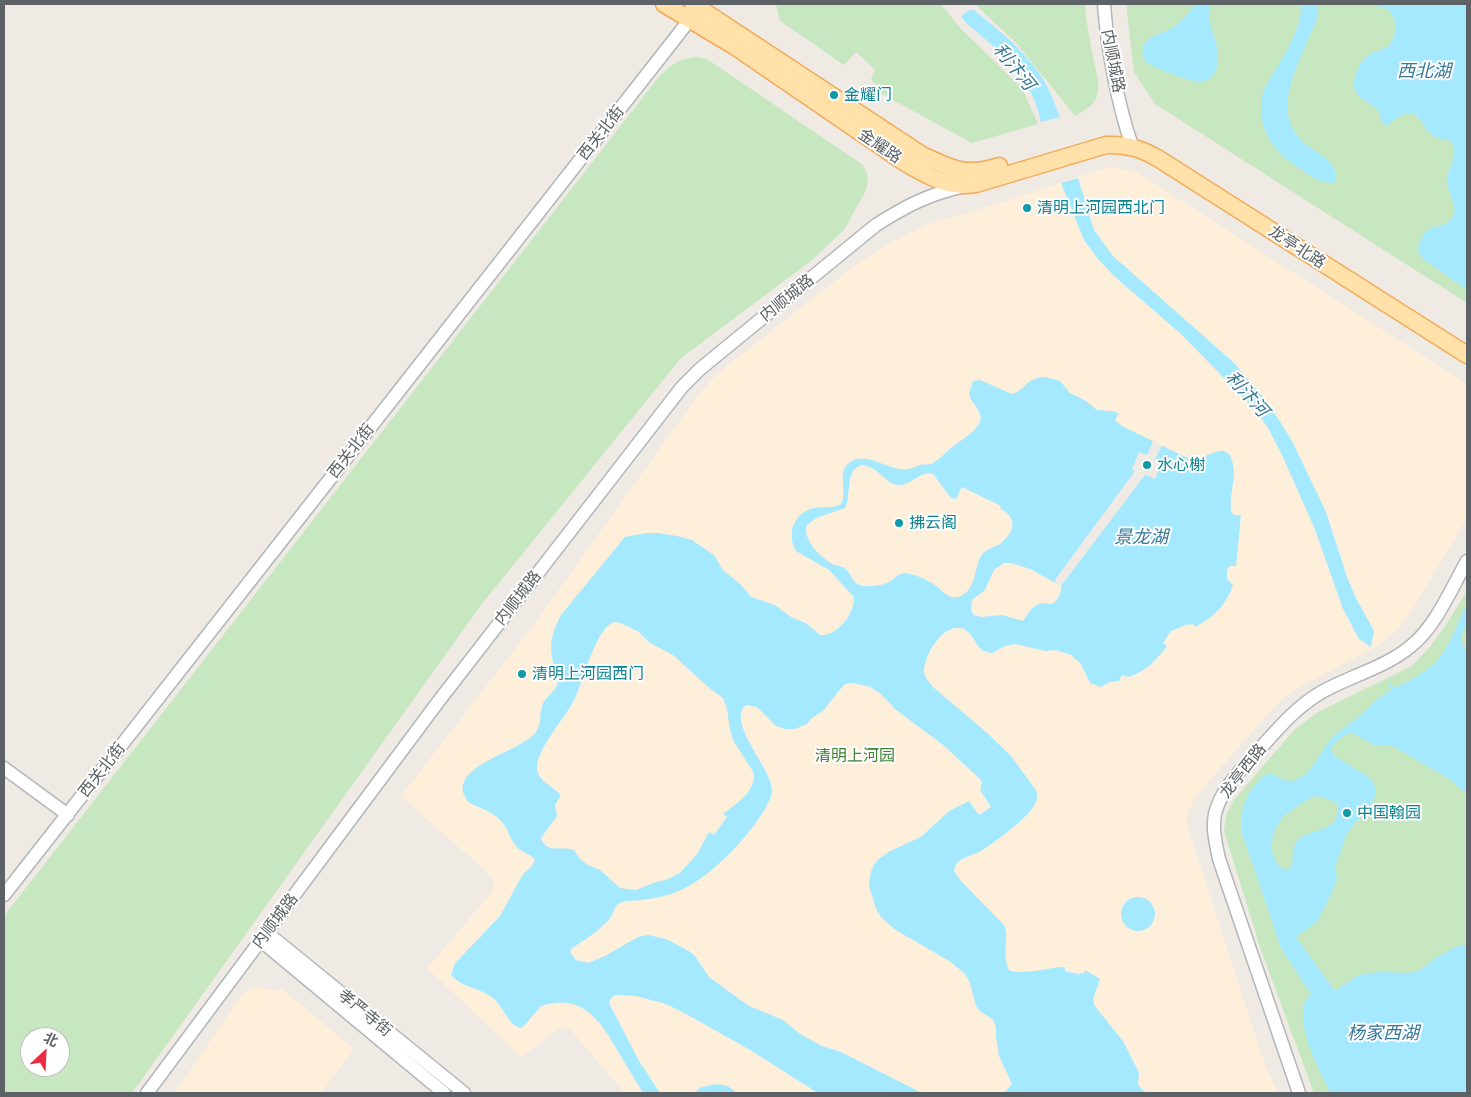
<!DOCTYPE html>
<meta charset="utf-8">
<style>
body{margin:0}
#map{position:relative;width:1471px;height:1097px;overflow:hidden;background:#efeae4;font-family:"Asap Condensed","Noto Sans SC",sans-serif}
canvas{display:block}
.frame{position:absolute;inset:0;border:5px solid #5c6265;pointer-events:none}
.north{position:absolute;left:20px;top:1027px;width:50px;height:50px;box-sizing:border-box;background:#fff;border:1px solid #bec0c1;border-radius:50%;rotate:25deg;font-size:14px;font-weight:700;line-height:20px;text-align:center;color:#5c6265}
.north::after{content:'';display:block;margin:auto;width:18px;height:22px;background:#eb2d43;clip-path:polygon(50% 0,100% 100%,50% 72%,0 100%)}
</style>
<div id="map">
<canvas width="1471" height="1097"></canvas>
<div class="frame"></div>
<div class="north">北</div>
</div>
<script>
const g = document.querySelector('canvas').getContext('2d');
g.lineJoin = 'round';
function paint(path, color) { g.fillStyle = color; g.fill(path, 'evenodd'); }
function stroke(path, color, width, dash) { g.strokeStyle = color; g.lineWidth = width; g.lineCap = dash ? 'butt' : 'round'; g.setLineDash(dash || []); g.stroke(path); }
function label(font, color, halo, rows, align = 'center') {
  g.font = font + ' "Asap Condensed","Noto Sans SC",sans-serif'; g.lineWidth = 4; g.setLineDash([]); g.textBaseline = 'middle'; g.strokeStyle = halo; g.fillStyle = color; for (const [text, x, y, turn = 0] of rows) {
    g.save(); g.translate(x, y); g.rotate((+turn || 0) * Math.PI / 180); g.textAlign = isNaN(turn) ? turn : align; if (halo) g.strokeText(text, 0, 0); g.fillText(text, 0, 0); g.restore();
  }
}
const commercial = new Path2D(`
 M1111,167l19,3 8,3 329,211v134l-57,95 -8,12 -21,19 -87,46 -19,16 -65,74 -14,17 -7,13 -3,12 79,243 13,28h-654l-54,-64 -10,-1 -39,29 -94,-89 65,-76 2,-8 -4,-9 -89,-79 134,-173 163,-228 20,-22 135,-106 37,-24 36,-18 77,-23 98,-33z
 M253,987l21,3 8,-1 72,60 -33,44h-146l67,-99z`);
const green = new Path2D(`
 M776,4h165l19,24 62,60 16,36 -66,19 -90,-49 -11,-15 4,-9 -19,-18 -12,13 -64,-44z
 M975,4h110c1,18 5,35 8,53 2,12 8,27 4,39 -3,10 -14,15 -22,20l-57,-71z
 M1126,4h341v299l-312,-199 -21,-32z
 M695,57l12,2 156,106 4,9 1,8 -3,10 -21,38 -32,30 -131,98 -200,247 -349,488h-128v-177l654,-838c10,-12 21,-19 37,-21zM30,1037h30v30h-30z
 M1467,591v502h-153l-53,-143 -37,-119 2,-16 7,-14 62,-72 23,-17 92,-45c25,-21 40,-49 57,-76z`);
const water = new Path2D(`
 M1196,4h14c-7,21 19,49 3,71 -3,4 -8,6 -13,7 -6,0 -41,-12 -47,-16 -4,-2 -9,-6 -10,-11 -4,-19 22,-21 32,-29 8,-7 14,-13 21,-22z
 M1300,4h17c4,13 -6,28 -11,40 -9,22 -21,46 -18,71 2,9 6,17 12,24 11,13 44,23 34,44 -13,0 -22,-6 -32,-13 -29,-18 -47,-42 -39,-78 10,-20 44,-67 37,-88z
 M1370,4h97v286l-46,-33 -3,-7c7,-33 22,-16 34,-32 8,-11 -4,-24 -5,-36 0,-13 11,-24 6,-37 -4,-9 -14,-4 -20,-9 -8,-6 -11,-17 -19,-23h-10l-17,12 -4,-1c-4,-5 -1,-10 -5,-14 -8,-8 -22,-12 -24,-24 -1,-10 6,-25 15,-31 6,-5 13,-3 20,-10 8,-8 9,-28 -1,-35 -5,-4 -12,-3 -18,-6z
 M969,10h5c27,22 58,46 74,78 4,9 8,19 12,29l-19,5c-9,-45 -41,-71 -75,-99l-5,-6z
 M1078,178l16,52 19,26 120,106 23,26 23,32 13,21 34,71 21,65 10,23 17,31 -3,16 -12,-8 -16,-30 -29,-82 -32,-72 -14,-27 -11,-16 -76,-78 -67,-58 -16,-17 -14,-19 -23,-57z
 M1046,377l14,4 10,12 16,8 11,9 15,1 7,2 -4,7 7,6 59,29c5,2 10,4 15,3 15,-1 33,-19 37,7 3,15 -4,31 -2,46l3,4h7l-5,51h-6l-3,4v9l6,6c-6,19 -20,33 -38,42l-2,-3 -4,1 -1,-1 -17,7 -8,12 4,3c-11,14 -21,26 -39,31l-6,-2 -3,6 -9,1 -9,5 -11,-4 -9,-19 -10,-9 -15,-5 -11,1 -30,-7 -10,2 -13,7c-4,-1 -8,-1 -11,-4 -8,-8 -10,-20 -22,-21 -18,-2 -34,27 -35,42 0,7 5,12 9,17l53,45 25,24 25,34c1,4 2,8 0,12 -6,15 -41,40 -55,49 -10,6 -25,6 -27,20l7,10 43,44c6,12 -3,28 5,45 11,6 42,-3 56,-3v4l13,3 6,-1 1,-3 15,9 -7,20 1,6 29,36 16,32 -1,12 8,8h-142l8,-9 -13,-28 -3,-20v-9l-3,-7 -13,-9 -4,-5 -6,-23 -5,-9 -14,-12 -57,-33 -12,-11 -6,-9 -7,-23 2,-15 4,-8 5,-5 10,-7 31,-14 28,-26 20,-10 10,14 12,-8 -11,-17 2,-7 -1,-3 -38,-35 -48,-36 -14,-15 -11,-7 -17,-4 -8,1 -8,9 -14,18 -11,7 -5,6 -12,5h-10l-9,-3 -19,-19 -11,-2c-21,17 27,64 26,86 0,5 -3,10 -5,14 -17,32 -61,78 -96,89 -9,3 -21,5 -30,6 -6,1 -14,0 -19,2 -7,3 -8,9 -11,15 -9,12 -26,23 -39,31l-2,4 6,8 12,3 17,-7 33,-19 10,-2 18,4 23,12 6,5 14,21 40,29 34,14 17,14 22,12 19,6 81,41h-104l-68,-43 -62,-35 -22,-11 -30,-8 -21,-1 -4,3 -2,5 30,58 21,32h-17c-8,-13 -16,-27 -24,-40 -18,-32 -37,-61 -78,-47l-19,22c-13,-1 -19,-22 -29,-30 -14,-11 -31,-10 -42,-23l4,-12 6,-6 39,-41 23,-42 9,-8 3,-6c-5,-7 -14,-7 -19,-14 -6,-7 -8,-17 -14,-24 -8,-10 -23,-14 -34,-20 -2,-3 -4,-7 -5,-10 -5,-29 59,-41 73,-60 6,-9 3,-17 6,-26 3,-10 15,-14 16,-25 0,-6 -4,-13 -5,-19 -4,-18 -1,-31 8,-47l64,-78 22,-4h11l19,3 15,4 22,15 9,15 17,14 11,13 24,8 16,12 15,6 14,12c17,2 35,-22 34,-38l-25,-27 -33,-19c-10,-17 -2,-39 18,-43 9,-2 20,1 27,-4 8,-13 -6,-32 9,-42 18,-12 40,11 59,7 4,-1 7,-3 11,-4 3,-1 8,0 11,-1 9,-4 16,-14 24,-19 8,-6 30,-19 25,-31 -2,-7 -9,-12 -11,-20l4,-13 7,-1 32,14c15,-4 12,-16 34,-17zM862,465c19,2 23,21 38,20 12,0 19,-14 33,-11l18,24 5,1 6,-12 39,19 -1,2c18,10 15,24 0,36 -7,4 -15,5 -19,12 -8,14 -4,35 -23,41 -11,3 -18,-10 -26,-14 -7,-4 -14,-7 -21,-9 -14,-3 -13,4 -24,9 -5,2 -16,4 -22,3 -13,0 -13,-14 -22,-19 -3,-1 -5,-1 -8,-2 -12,-5 -34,-26 -28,-40l9,-7 29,-10c7,-13 -1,-38 17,-43zM1004,563h7l19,6 31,17c1,7 -4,16 -10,18 -15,-4 -21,6 -28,17l-21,-6 -21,2 -7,-2 -3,-5 1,-10 13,-10 9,-20zM614,622l7,1 18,9 11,11 23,12 35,32 15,11 4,11 3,21 4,12 20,31c1,20 -17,30 -31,41l4,3 -13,18 -5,-3 -12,22 -17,19 -14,7 -10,2 -20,8 -16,-2 -20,-18 -12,-5 -8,-6 -6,-9c-13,-5 -27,5 -33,-12l16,-22 -2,-11 5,-8 -1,-4c-7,-6 -22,-14 -22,-25 -1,-19 30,-52 38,-70 9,-18 20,-69 39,-76z
 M1467,602c0,6 1,13 0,18 -3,15 -11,17 0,32v141l-9,-6 -5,-6 -60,-35h-17l-21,-12 -6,-1 -13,8 -5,8 4,7 32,20 7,8 2,10 -3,7 -26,32 -12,34 2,11 -2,7 -17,36 -22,16 39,54 24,-16 20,-3 29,1 12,-3 17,-13 21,-11 9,-1v148h-136c-11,-21 -43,-80 -20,-99l-30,-46 -39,-115c-2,-19 1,-34 14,-49 2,-3 8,-9 12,-10 11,-1 19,15 35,2 14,-11 20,-30 33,-42 7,-6 15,-10 21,-16 10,-9 18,-18 29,-25 18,-11 41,-19 54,-36 12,-15 19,-37 27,-55zM1314,796l9,1 14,6c6,31 -27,24 -39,37 -6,6 -5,18 -6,26l-4,4 -7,-2c-15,-14 -10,-39 3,-52 9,-8 20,-14 30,-20z
 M1121 914a17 17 0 1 1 34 0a17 17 0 1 1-34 0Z
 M717,1084l11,2 9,7h-43l7,-6z`);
const pier = new Path2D(`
 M1153,441l9,4 -7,14 7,3 -7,17 -10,-4 -84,111 -7,-5 81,-110 -3,-2 7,-17 8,3z`);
const stream = new Path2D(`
 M1390,684l3,5`);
const minor = new Path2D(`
 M1104,4c3,44 14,101 28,142
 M4,768l64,47
 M4,895l691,-882
 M266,932l198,161
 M260,940l184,153
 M147,1093l291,-391 244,-315 18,-18 176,-144c30,-19 51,-30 85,-38
 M1299,1093l-80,-234c-3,-15 -7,-30 -4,-45 6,-25 26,-44 42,-62 20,-22 38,-44 63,-59 29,-17 65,-25 91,-47 25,-20 40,-57 56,-85`);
const major = new Path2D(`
 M664,4l70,42 168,115c23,14 47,28 74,23l130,-39c21,-1 36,4 53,14l308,196
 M693,4l229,151c31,14 43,22 77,11`);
const markers = [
 [834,95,5,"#0f9aa8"],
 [1027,208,5,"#0f9aa8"],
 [1147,465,5,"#0f9aa8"],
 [899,523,5,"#0f9aa8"],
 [522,674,5,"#0f9aa8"],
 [1347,813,5,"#0f9aa8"]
];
const streetNames = [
 ["内顺城路",1113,61,79],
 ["西关北街",601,133,-52],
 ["金耀路",880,146,34],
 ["龙亭北路",1297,247,33],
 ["内顺城路",787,298,-39],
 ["西关北街",351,451,-52],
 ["内顺城路",518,598,-52],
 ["西关北街",102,770,-52],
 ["龙亭西路",1243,771,-52],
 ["内顺城路",275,921,-53],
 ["孝严寺街",365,1013,39]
];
const cultureNames = [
 ["金耀门",844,95],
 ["清明上河园西北门",1037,208],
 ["水心榭",1157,465],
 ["拂云阁",909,523],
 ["清明上河园西门",532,674],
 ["中国翰园",1357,813]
];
const parkNames = [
 ["清明上河园",855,756]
];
const waterNames = [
 ["利汴河",1014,67,51],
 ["西北湖",1424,71],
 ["利汴河",1247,394,48],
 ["景龙湖",1141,537],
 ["杨家西湖",1383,1033]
];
paint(commercial, '#feefda');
paint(green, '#c7e7c0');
paint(water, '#a4e9ff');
paint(pier, '#efeae4');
stroke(stream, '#a4e9ff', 3);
stroke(minor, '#b1b6b9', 15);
stroke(major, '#f3aa59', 19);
stroke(minor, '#fff', 12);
stroke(major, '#ffe1a9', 16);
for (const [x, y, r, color] of markers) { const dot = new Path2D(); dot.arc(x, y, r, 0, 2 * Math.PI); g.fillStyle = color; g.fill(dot); stroke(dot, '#fff', 2); }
label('16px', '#5c6265', '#fff', streetNames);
label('16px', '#0d838f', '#fff', cultureNames, 'left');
label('16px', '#408433', '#fff', parkNames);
label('italic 18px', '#377898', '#fff', waterNames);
</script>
